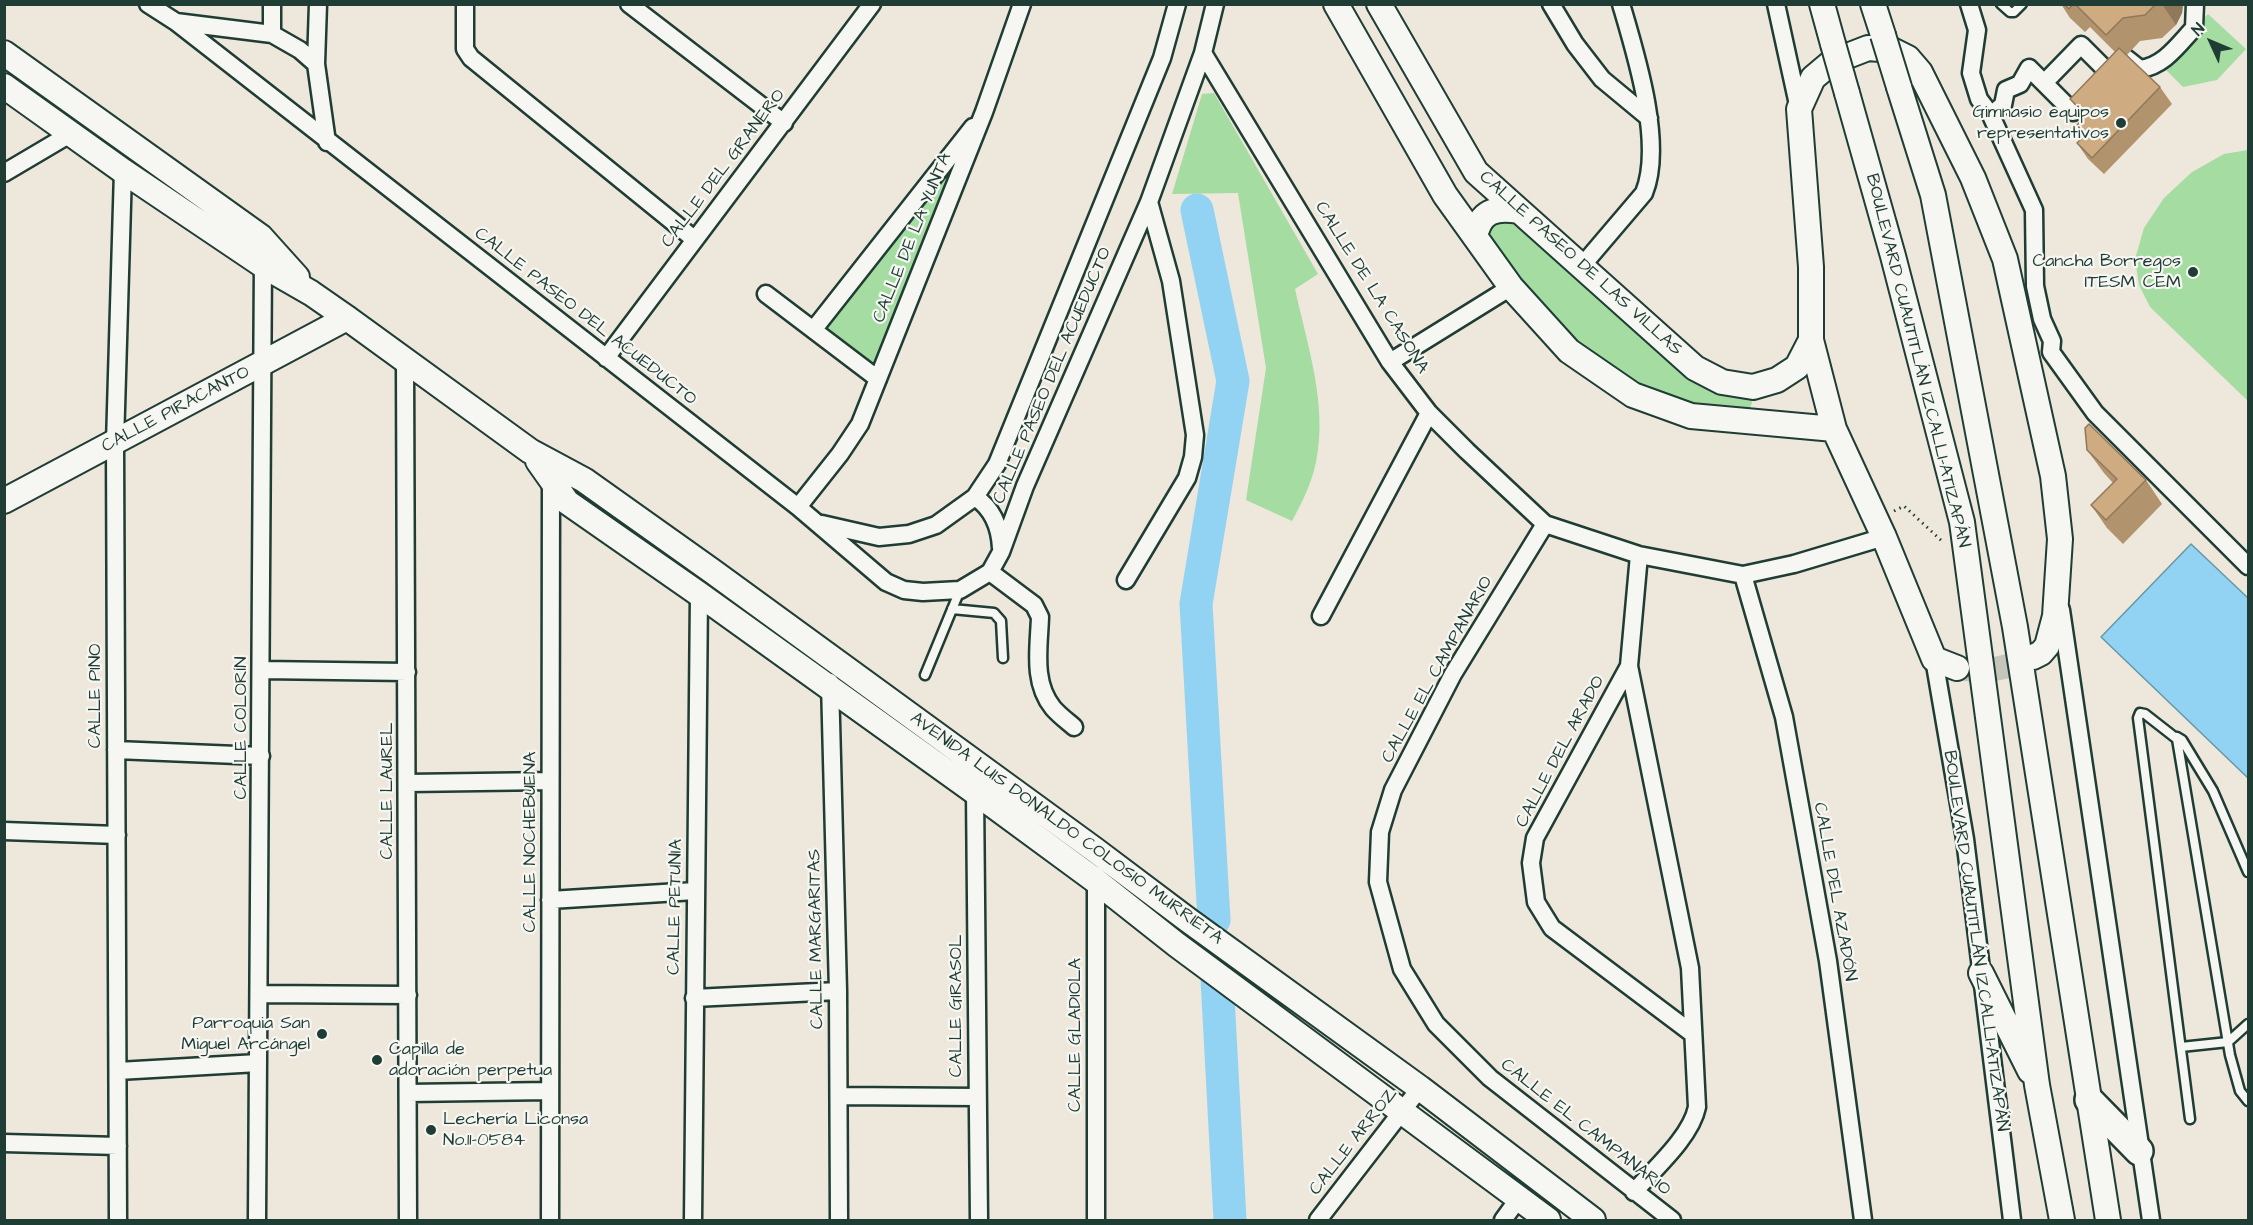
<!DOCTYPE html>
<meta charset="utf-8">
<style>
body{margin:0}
#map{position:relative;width:2253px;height:1225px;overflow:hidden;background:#eee7db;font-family:"Architects Daughter",sans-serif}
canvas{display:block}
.frame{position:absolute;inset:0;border:6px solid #1f3d34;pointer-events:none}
.north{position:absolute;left:2181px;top:12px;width:60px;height:60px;-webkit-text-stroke:4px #f6f6f2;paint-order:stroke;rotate:314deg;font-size:16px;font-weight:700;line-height:24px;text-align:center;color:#1f3d34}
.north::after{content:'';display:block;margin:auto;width:21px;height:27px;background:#1f3d34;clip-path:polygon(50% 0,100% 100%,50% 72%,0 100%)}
</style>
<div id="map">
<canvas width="2253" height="1225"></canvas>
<div class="frame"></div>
<div class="north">N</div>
</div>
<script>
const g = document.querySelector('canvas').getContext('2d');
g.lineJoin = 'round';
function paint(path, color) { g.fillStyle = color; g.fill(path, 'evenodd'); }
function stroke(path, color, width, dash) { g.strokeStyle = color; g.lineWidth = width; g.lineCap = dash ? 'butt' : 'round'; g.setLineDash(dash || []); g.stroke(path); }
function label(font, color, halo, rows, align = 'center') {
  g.font = font + ' "Architects Daughter",sans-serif'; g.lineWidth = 4.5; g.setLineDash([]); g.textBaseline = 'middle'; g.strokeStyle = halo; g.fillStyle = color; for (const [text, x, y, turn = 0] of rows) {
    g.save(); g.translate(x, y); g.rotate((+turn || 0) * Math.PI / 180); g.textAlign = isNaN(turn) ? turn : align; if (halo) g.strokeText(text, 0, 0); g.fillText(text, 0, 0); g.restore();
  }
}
const green = new Path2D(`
 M2208,14l38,35 -29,31 -34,7 -23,-23z
 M1214,93l104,181 -23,15c12,55 33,116 21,173 -4,20 -14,41 -24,59l-46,-21 20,-132 -28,-175 -66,1 30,-100z
 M971,136l-96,236 -56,-45z
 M2248,150v251l-98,-94 -11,-22 -4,-26 9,-31 20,-30 28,-26 32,-18z
 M1517,217l168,152 64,22 3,12 -5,12 -56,-4 -56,-20 -70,-51 -80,-97 7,-23z`);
const water = new Path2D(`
 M2191,544l57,54v180l-147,-141z`);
const river = new Path2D(`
 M1197,210l36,171 -37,223 18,316
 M1216,960l14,260`);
const secondaryTunnel = new Path2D(`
 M1957,668c31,5 48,0 76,-11`);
const path = new Path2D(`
 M1894,511l10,-5 40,37`);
const lane = new Path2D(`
 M2001,4l9,8h4l8,-8
 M952,609l42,4 7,8 2,37
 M925,675l35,-85
 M2177,737l5,3 31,51 35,81
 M2181,1047l47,-5 20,-18
 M2190,1119l-52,-401 2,-5 5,1 32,25 53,316 10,36 8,10`);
const street = new Path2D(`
 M148,4l28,18 622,485 88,75 18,8 19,2 37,-2 30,-18 11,-20 24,-66 124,-284 54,-149 12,-49
 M465,4v45l6,9 223,181
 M629,4l155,119
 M1551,4l24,40 27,35 47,39
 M1776,4l23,105
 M1969,4l8,26 -6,43 8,26 12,16 12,-10 3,-15 14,-6 9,-16 15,15
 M176,22l96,12 28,16 16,14 11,78
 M272,34v-30
 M1203,53l187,309 39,51 38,38 78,73 94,31 104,20 51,-11 90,-27
 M2126,58l14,11c24,-3 38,-24 54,-41l1,-24
 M316,64l2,-60
 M2091,93l-18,19 -29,-29 37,-38 29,29
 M1989,111l45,99 1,76 7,33 10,22 -1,11 44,61 153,153
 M4,173l66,-39
 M1581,267l63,-74c20,-49 -8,-138 -23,-189
 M766,294l112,85
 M814,329l159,-202
 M606,358l266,-354
 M405,362l3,858
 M1390,362l121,-75
 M975,497c18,12 25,30 26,51
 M798,507l42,-53 20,-30 124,-312 38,-108
 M822,524l57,13 30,-3 27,-9 39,-28 22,-33 165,-406 15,-54
 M1545,524l-92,150 -60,116 -13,42 -2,50 24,87 34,55 54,54 182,142
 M990,572l44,33 6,12c-1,31 -8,65 13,91 6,7 14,13 21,19
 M1743,575l41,142 44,244 35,259
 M1126,580l61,-102 6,-21 2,-22 -24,-154 -22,-79
 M2061,610l90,610
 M1321,616l108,-203
 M1934,659l31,180 47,381
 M1629,666l-94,172 -4,25 5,39 16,26 141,106
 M262,670l145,2
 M830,682l8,309 1,229
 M116,750l145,6
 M408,783l142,-2
 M975,792l4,428
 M4,831l113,4
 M550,900l145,-9
 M259,994l149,1
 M694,998l144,-7
 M118,1071l140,-8
 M408,1093l142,-2
 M839,1096l138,1
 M4,1143l114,3
 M1634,1192c20,-23 57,-55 63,-85l-7,-139 -61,-302 10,-111
 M118,1220l-3,-777 8,-272
 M257,1220l6,-961
 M550,1220l1,-743
 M693,1220l6,-626
 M1096,1220v-345
 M1318,1220l102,-132
 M1503,1220l16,-22`);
const secondary = new Path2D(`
 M1336,4l109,191 66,92 58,64 64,44 58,21 143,13
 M1379,4l97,168 219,196 27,14 31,5 24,-7 20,-13 14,-27
 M1822,4l11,40
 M1873,4l10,31
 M4,53l257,184 36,40
 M4,86l119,85 141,95 47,27 36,25 183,133 54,29 128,91 383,279 93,70 232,168 173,132
 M1899,87l34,108 82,432 93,593
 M1847,93l46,163 69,266 75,563 25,135
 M1475,237c5,-26 20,-30 44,-26
 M538,461l29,41 132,92 276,198 121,89 81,64 371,275
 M4,501l343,-183
 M1957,668l-23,-9 -50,-122 -50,-108 -23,-89v-73l-12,-158 14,-31 19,-16 36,-14 24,2 16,8 12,14 53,106 32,81 48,217 7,63 -5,77 -8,30 -6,7 -8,4
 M1981,973l49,98`);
const primary = new Path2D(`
 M2089,1100l50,51`);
const secondaryBridge = new Path2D(`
 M1883,35l16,52
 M1833,44l14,49`);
const wall = new Path2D(`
 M2061,4h122l-1,9 -6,12 -14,13 -22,3 -13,14 33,32 12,17 -68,70 -16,-15 -11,-16 7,-8 -7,-10 7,-8 -14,-18 45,-47 -25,-25 -5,5 -15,-14z
 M2087,450l59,30 16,24 -39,40 -16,-16 -16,-23 22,-22 -9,-10z`);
const shadedWall = new Path2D(`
 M2162,4h21l-1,9 -6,12z`);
const building = new Path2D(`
 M2064,4h9l-4,5z
 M2075,4h81l-11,11 -22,3 -17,17z
 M2119,48l41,39 -68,71 -15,-15 9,-9 -9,-9 9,-10 -16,-16z
 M2089,424l57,56 -40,40 -15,-15 26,-26 -30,-29 -2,-22z`);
const markers = [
 [2121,123,6,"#1f3d34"],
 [2193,272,6,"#1f3d34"],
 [322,1034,6,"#1f3d34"],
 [377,1060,6,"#1f3d34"],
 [431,1130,6,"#1f3d34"]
];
const poiNames = [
 ["Gimnasio equipos",2109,113],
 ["representativos",2109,134],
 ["Cancha Borregos",2181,262],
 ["ITESM CEM",2181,283],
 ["Parroquia San",310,1024],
 ["Miguel Arcángel",310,1045],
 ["Capilla de",389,1050,"left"],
 ["adoración perpetua",389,1071,"left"],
 ["Lechería Liconsa",443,1120,"left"],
 ["No.11-0584",443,1141,"left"]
];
const streetNames = [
 ["CALLE DEL GRANERO",724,169,-53],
 ["CALLE DE LA YUNTA",913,238,-68],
 ["CALLE PASEO DE LAS VILLAS",1580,264,42],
 ["CALLE DE LA CASONA",1371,288,58],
 ["CALLE PASEO DEL ACUEDUCTO",585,317,38],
 ["BOULEVARD CUAUTITLÁN IZCALLI-ATIZAPÁN",1917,361,76],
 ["CALLE PASEO DEL ACUEDUCTO",1053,376,-67],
 ["CALLE PIRACANTO",176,410,-28],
 ["CALLE EL CAMPANARIO",1438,670,-61],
 ["CALLE PINO",96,696,-90],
 ["CALLE COLORÍN",242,728,-90],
 ["CALLE DEL ARADO",1561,752,-62],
 ["CALLE LAUREL",388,791,-90],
 ["AVENIDA LUIS DONALDO COLOSIO MURRIETA",1066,829,36],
 ["CALLE NOCHEBUENA",531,842,-90],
 ["CALLE DEL AZADÓN",1834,892,80],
 ["CALLE PETUNIA",676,907,-89],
 ["CALLE MARGARITAS",817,939,-91],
 ["BOULEVARD CUAUTITLÁN IZCALLI-ATIZAPÁN",1975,941,82],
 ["CALLE GIRASOL",957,1006,-90],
 ["CALLE GLADIOLA",1076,1035,-90],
 ["CALLE EL CAMPANARIO",1585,1128,38],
 ["CALLE ARROZ",1354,1142,-52]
];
paint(green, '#a4dca1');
paint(water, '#92d3f4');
stroke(water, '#6497a7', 1.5);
stroke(river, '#92d3f4', 33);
stroke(secondaryTunnel, '#c5c5ba', 24, [24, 12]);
stroke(lane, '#1f3d34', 13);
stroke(street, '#1f3d34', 21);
stroke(secondary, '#1f3d34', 28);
stroke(primary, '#1f3d34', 32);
stroke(path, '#1f3d34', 3, [1.5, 4.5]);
stroke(lane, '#f6f6f2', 8);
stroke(street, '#f6f6f2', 16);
stroke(secondary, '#f6f6f2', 24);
stroke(primary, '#f6f6f2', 27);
stroke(secondaryBridge, '#1f3d34', 28, []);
stroke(secondaryBridge, '#f6f6f2', 24);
paint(wall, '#b1936e');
paint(shadedWall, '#90785a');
paint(building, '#ceab80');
stroke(building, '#90785a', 1.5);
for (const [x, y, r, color] of markers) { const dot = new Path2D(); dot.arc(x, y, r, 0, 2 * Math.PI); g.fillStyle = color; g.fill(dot); stroke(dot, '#f6f6f2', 2); }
label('18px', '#1f3d34', '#f6f6f2', poiNames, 'right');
label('18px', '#1f3d34', '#f6f6f2', streetNames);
</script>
